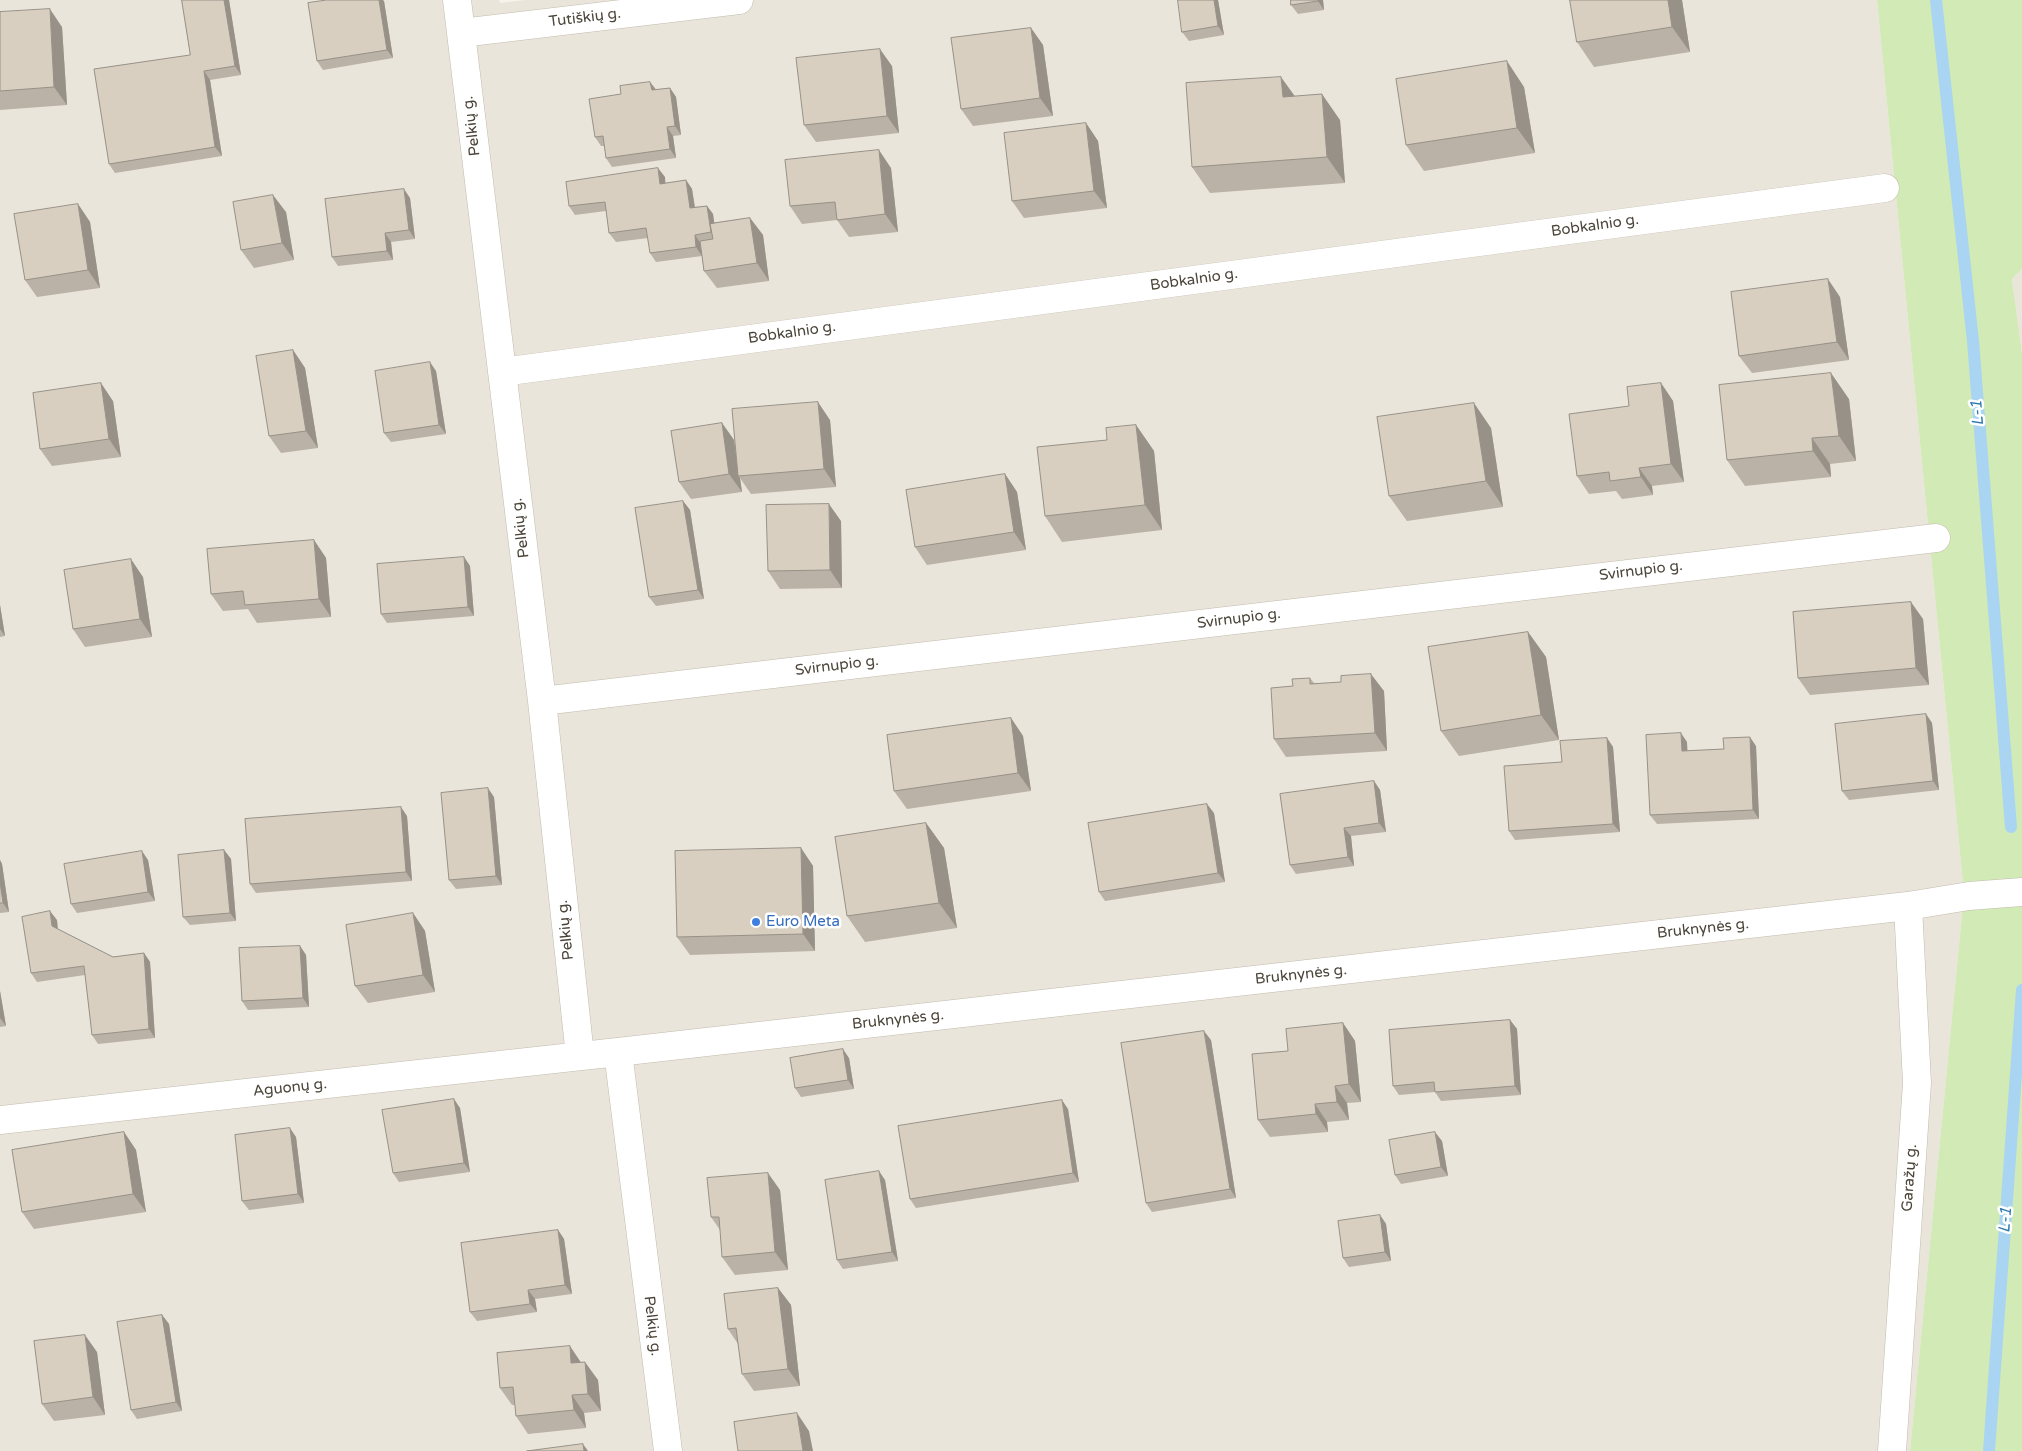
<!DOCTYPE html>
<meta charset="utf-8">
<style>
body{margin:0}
canvas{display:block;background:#f6f3ec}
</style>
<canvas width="2022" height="1451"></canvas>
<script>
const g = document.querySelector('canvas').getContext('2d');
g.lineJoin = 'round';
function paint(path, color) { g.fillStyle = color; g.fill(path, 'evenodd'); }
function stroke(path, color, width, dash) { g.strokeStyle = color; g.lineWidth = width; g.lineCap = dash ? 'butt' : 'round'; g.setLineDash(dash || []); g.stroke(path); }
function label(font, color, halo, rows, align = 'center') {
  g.font = font + ' "Varela Round",sans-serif'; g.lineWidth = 5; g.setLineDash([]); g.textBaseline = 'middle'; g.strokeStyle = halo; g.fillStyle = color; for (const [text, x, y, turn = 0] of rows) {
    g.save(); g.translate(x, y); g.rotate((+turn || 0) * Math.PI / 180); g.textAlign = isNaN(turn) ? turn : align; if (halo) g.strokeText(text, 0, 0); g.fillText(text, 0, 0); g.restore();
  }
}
const residential = new Path2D(`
 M0,0h499l1,3 26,-3h1351l87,894 -54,557h-1910z
 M2022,269v85l-10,-75z`);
const green = new Path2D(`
 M1877,0h145v269l-10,10 10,75v1097h-112l54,-557z`);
const stream = new Path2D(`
 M1936,0l37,341 38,486
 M1989,1451l33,-461`);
const minor = new Path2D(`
 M457,0l85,701 38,355
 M461,33l278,-33
 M502,372l1383,-184
 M542,701l1394,-163
 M618,1052l50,399
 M0,1120l618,-68 1290,-146 61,-10 53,-4
 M1892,1451l25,-368 -9,-177`);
const wall = new Path2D(`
 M182,0h47l12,75 -31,5 12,76 -107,17 -6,-9 81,-109z
 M1218,0l6,35 -35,6 -7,-9z
 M1323,0l1,10 -26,4 -7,-9z
 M1570,0h112l8,52 -96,15 -17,-25z
 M384,1l9,57 -70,12 -6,-9z
 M0,12l62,15 5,78 -67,5z
 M1031,28l12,17 10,71 -80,10 -12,-17z
 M892,66l7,67 -83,9 -12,-17z
 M650,82l6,8 14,-2 6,9 5,38 -8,1 3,22 -64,9 -6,-9 -2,-12h-3l-6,-9 26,-43z
 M1524,87l11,66 -111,18 -18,-26z
 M1295,96l45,24 5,63 -135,10 -18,-26z
 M1086,123l12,18 9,67 -83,10 -12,-17z
 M891,168l7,64 -49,5 -12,-17 -35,4 -12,-18z
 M665,177v6l21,-3 6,9 3,18 12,-1 6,8 1,9 36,-5 13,17 6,46 -52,7 -13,-17 -2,-15 -46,6 -6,-9 -2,-15 -32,4 -7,-9 -3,-22 -31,4 -6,-9z
 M410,198l5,41 -24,3 2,18 -55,6 -6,-9z
 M78,204l12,18 10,66 -63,9 -12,-17z
 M286,212l8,48 -40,8 -13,-18z
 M1840,297l9,63 -97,13 -13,-17z
 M293,350l12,18 13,80 -37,5 -12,-17z
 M436,371l10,63 -55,8 -7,-9z
 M1661,383l12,18 11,81 -32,4 1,9 -31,4 -6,-8 -27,3 -12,-18 52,-70z
 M1849,399l7,62 -26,3 1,13 -86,9 -18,-26z
 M113,401l8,56 -69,9 -12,-17z
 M830,420l6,67 -85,7 -11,-16 2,14 -51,7 -12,-17 43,-59 12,17 3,22z
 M1136,425l18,26 8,79 -100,12 -17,-26 62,-76z
 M1491,428l12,79 -96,14 -18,-25z
 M1005,474l12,18 9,58 -99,15 -12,-18z
 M683,501l7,9 14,89 -48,7 -7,-9z
 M841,521l1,67 -62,1 -12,-18z
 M314,540l12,18 5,59 -74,6 -9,-14 -25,2 -12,-17z
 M464,557l6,9 4,50 -87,7 -6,-9z
 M143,577l9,60 -67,10 -12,-18z
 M0,605l5,31 -5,1z
 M1923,619l6,66 -119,10 -12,-17z
 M1528,632l18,25 13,83 -100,16 -18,-25z
 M1310,678l4,5 70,8 3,60 -101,6 -12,-18 19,-53z
 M1926,714l6,9 7,67 -90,10 -7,-9z
 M1011,718l12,18 8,55 -124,18 -13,-18z
 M1607,738l6,9 7,85 -105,8 -6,-9 53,-69z
 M1687,742v9l37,-2 32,-3 3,73 -102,5 -7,-9z
 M1374,781l6,9 6,42 -35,4 3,30 -58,8 -6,-9z
 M494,797l8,88 -46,4 -7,-9z
 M1214,813l11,69 -120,19 -6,-9z
 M407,816l5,65 -156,12 -6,-9z
 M926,823l18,25 13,80 -92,14 -18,-26z
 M801,848l12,18 2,85 -125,4 -13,-18z
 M224,850l7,9 5,62 -46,4 -7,-8z
 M0,860l2,4 7,48 -9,1z
 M148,860l7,41 -78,12 -6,-9z
 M413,913l12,18 10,61 -67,11 -13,-17z
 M57,920l1,9 55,28 31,-4 6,9 5,76 -57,6 -6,-9 -7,-60 -48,7 -6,-9z
 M300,946l6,9 3,52 -61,3 -6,-9z
 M0,991l6,35 -6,1z
 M1510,1020l7,9 4,66 -80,6 -6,-9 -36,3 -6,-9z
 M1343,1023l12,18 6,61 -14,1 2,17 -22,2 1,10 -58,5 -12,-17 30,-69z
 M1211,1040l25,158 -84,14 -6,-9z
 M849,1058l5,31 -53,8 -6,-9z
 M460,1108l10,64 -71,10 -6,-9z
 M1068,1109l11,73 -163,26 -6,-9z
 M124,1132l12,18 10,62 -112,17 -12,-17z
 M296,1137l8,66 -55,7 -7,-9z
 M1442,1141l6,35 -47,8 -6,-9z
 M885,1180l13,81 -55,8 -6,-9z
 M780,1190l8,80 -53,5 -13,-18 -2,-27 -9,-13z
 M1380,1215l6,9 5,37 -42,6 -6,-9z
 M558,1230l6,9 8,55 -37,5 2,13 -60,9 -7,-9z
 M778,1288l13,17 9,81 -46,5 -12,-17 -4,-30 -10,-15z
 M162,1315l7,9 13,87 -45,8 -6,-9z
 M97,1352l8,63 -51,6 -12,-17z
 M581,1362l17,18 3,31 -17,2 2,15 -58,6 -12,-18 -1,-11h-3l-12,-17z`);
const shadedWall = new Path2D(`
 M224,0h5l12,75 -6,-9z
 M379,0h4l1,1 9,57 -6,-8z
 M1214,0h4l6,35 -6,-9z
 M1318,0h5l1,10 -6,-9z
 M1668,0h14l8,52 -18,-25z
 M50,9l12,18 5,78 -13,-18z
 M1031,28l12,17 10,71 -13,-18z
 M880,49l12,17 7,67 -12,-17z
 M1507,61l17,26 11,66 -18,-25z
 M204,71l6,9 12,76 -7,-9z
 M1281,77l18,25 -16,-5z
 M650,82l7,9 -5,-1z
 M670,88l6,9 5,38 -6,-9z
 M1322,94l18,26 5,63 -18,-26z
 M1086,123l12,18 9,67 -13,-17z
 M667,127l6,9 3,22 -6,-9z
 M879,150l12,18 7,64 -13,-18z
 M658,168l7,9 1,16 -6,-9z
 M686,180l6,9 4,27 -6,-8z
 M404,189l6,9 5,41 -6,-9z
 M273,195l13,17 8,48 -12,-17z
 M78,204l12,18 10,66 -12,-18z
 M707,206l6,8 4,27 -6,-9z
 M750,218l13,17 6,46 -12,-18z
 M385,233l6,9 2,18 -6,-9z
 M695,235l6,9 1,12 -6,-9z
 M1828,279l12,18 9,63 -12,-18z
 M293,350l12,18 13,80 -12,-17z
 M430,362l6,9 10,63 -7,-9z
 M1831,373l18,26 7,62 -17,-25z
 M101,383l12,18 8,56 -12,-18z
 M1661,383l12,18 11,81 -13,-18z
 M818,402l12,18 6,67 -12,-18z
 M1474,403l17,25 12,79 -17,-26z
 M722,423l12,17 5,36h-1l2,2 2,14 -13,-18z
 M1136,425l18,26 8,79 -17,-25z
 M1812,438l18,26 1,13 -18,-26z
 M1639,468l13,18 1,9 -12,-18z
 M1005,474l12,18 9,58 -12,-18z
 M683,501l7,9 14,89 -6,-9z
 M829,504l12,17 1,67 -12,-18z
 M314,540l12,18 5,59 -12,-18z
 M464,557l6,9 4,50 -6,-9z
 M131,559l12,18 9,60 -12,-18z
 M1911,602l12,17 6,66 -13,-17z
 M0,605l5,31 -5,-7z
 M1528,632l18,25 13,83 -18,-25z
 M1371,674l13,17 3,60 -12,-18z
 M1926,714l6,9 7,67 -6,-9z
 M1011,718l12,18 8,55 -13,-18z
 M1681,733l6,9 1,18 -6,-9z
 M1750,737l6,9 3,73 -6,-9z
 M1607,738l6,9 7,85 -7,-8z
 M1374,781l6,9 6,42 -7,-9z
 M488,788l6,9 8,88 -6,-9z
 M1207,804l7,9 11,69 -7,-9z
 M401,807l6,9 5,65 -6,-9z
 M926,823l18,25 13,80 -18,-25z
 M1344,828l7,8 3,30 -6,-9z
 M801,848l12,18 2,85 -12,-17z
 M224,850l7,9 5,62 -6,-8z
 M142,851l6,9 7,41 -7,-9z
 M0,860l2,4 7,48 -6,-9 -3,-22z
 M50,911l7,9 1,15 -6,-9z
 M413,913l12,18 10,61 -12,-17z
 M300,946l6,9 3,52 -6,-9z
 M144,953l6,9 5,76 -6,-9z
 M0,991l6,35 -6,-8z
 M1510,1020l7,9 4,66 -6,-9z
 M1343,1023l12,18 6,61 -12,-18z
 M1204,1031l7,9 25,158 -6,-9z
 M843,1049l6,9 5,31 -6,-9z
 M1335,1086l12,17 2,17 -12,-18z
 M454,1099l6,9 10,64 -6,-9z
 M1062,1100l6,9 11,73 -6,-9z
 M1315,1104l12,18 1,10 -12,-18z
 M290,1128l6,9 8,66 -6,-9z
 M124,1132l12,18 10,62 -13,-18z
 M1435,1132l7,9 6,35 -7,-9z
 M879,1171l6,9 13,81 -6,-9z
 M768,1173l12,17 8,80 -13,-18z
 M1380,1215l6,9 5,37 -6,-9z
 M558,1230l6,9 8,55 -7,-9z
 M778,1288l13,17 9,81 -12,-17z
 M528,1290l7,9 2,13 -7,-8z
 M162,1315l7,9 13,87 -6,-9z
 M85,1335l12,17 8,63 -12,-18z
 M570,1346l12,18 -11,-1z
 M585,1362l13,18 3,31 -13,-17z
 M572,1395l12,18 2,15 -12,-18z
 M797,1413l12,18 4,20h-10z
 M583,1444l5,7h-4z`);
const building = new Path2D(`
 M182,0h42l11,66 -31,5 11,76 -106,17 -15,-95 96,-14z
 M327,0h52l8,50 -70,11 -9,-58z
 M1178,0h36l4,26 -36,6z
 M1291,0h27v1l-27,4z
 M1570,0h98l4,27 -95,15z
 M50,9l4,78 -54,4v-79z
 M1031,28l9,70 -79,11 -10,-71z
 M880,49l7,67 -83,9 -8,-67z
 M1507,61l10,67 -111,17 -10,-66z
 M1281,77l2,20 39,-3 5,63 -135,10 -6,-84z
 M650,82l2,8 18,-2 5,38 -8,1 3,22 -64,9 -3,-22 -8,1 -6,-38 32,-5 -1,-8z
 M1086,123l8,68 -82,10 -8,-68z
 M879,150l6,64 -48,6 -2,-18 -45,4 -5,-46z
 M658,168l2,16 26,-4 4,28 17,-2 4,26 -16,3 1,12 -46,6 -4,-25 -37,5 -4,-31 -36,4 -3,-24z
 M404,189l5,41 -24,3 2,18 -55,6 -7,-58z
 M273,195l9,48 -41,7 -8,-48z
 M78,204l10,66 -63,10 -11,-66z
 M750,218l7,45 -53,8 -4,-30 13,-2 -3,-15z
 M1828,279l9,63 -98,14 -8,-64z
 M293,350l13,81 -37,5 -13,-80z
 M430,362l9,63 -55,8 -9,-62z
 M1831,373l8,63 -27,2 1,13 -86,9 -8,-75z
 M101,383l8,56 -69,10 -7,-56z
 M1661,383l10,81 -32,4 2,9 -31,4 -1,-9 -32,4 -8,-62 60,-8 -2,-19z
 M818,402l6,67 -86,7 -6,-67z
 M1474,403l12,78 -97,15 -12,-79z
 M722,423l7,51 -50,8 -8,-51z
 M1136,425l9,80 -100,11 -8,-69 70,-7 -1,-12z
 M1005,474l9,58 -99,15 -9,-57z
 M683,501l15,89 -49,7 -14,-89z
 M829,504l1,66 -62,1 -2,-66z
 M314,540l5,59 -74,6 -2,-14 -32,3 -4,-45z
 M464,557l4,50 -87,7 -4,-50z
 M131,559l9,60 -67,10 -9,-59z
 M1911,602l5,66 -118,10 -5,-66z
 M1528,632l13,83 -100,16 -13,-84z
 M1371,674l4,59 -101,6 -3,-51 22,-2 -1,-7 18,-1v6l31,-2v-6z
 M1926,714l7,67 -91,10 -7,-67z
 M1011,718l7,55 -124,18 -7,-56z
 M1681,733l1,18 42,-2 -1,-11 27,-1 3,73 -103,5 -4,-80z
 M1607,738l6,86 -104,7 -5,-65 58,-4 -2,-21z
 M1374,781l5,42 -35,5 4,29 -58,8 -10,-71z
 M488,788l8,88 -47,4 -8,-87z
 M1207,804l11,69 -119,19 -11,-69z
 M401,807l5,65 -156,12 -5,-65z
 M926,823l13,80 -92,13 -12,-79z
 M801,848l2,86 -126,3 -2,-86z
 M224,850l6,63 -47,4 -5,-62z
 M142,851l6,41 -77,12 -7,-40z
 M0,881l3,22h-3z
 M50,911l2,15 61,31 31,-4 5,76 -57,6 -8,-69 -53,7 -9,-56z
 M413,913l10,62 -68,11 -9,-61z
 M300,946l3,52 -61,3 -3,-53z
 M1510,1020l5,66 -80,6 -1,-10 -41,4 -4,-56z
 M1343,1023l6,61 -14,2 2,16 -22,2 1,10 -58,6 -6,-66 36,-3 -2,-22z
 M1204,1031l26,158 -84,14 -25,-160z
 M843,1049l5,31 -53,8 -5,-30z
 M454,1099l10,64 -71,10 -11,-63z
 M1062,1100l11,73 -163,26 -12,-73z
 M290,1128l8,66 -56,7 -7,-66z
 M124,1132l9,62 -111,18 -10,-62z
 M1435,1132l6,35 -46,8 -6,-35z
 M879,1171l13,81 -55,8 -12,-80z
 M768,1173l7,79 -53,5 -3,-40h-8l-4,-39z
 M1380,1215l5,37 -42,6 -5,-37z
 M558,1230l7,55 -37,5 2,14 -60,8 -9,-69z
 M778,1288l10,81 -46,5 -6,-46 -8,1 -4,-35z
 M162,1315l14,87 -45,8 -14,-88z
 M85,1335l8,62 -51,7 -8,-63z
 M570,1346l1,17 14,-1 3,32 -16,1 2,15 -58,6 -3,-29 -13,1 -3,-35z
 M797,1413l6,38h-65l-4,-29z
 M583,1444l1,7h-57z`);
const markers = [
 [756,922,5,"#3f7fe0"]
];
const streetNames = [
 ["Tutiškių g.",585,18,-7],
 ["Pelkių g.",472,126,-97],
 ["Bobkalnio g.",1595,226,-8],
 ["Bobkalnio g.",1194,280,-8],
 ["Bobkalnio g.",792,333,-8],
 ["Pelkių g.",521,528,-97],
 ["Svirnupio g.",1641,571,-7],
 ["Svirnupio g.",1239,619,-7],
 ["Svirnupio g.",837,666,-7],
 ["Bruknynės g.",1703,929,-6],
 ["Pelkių g.",566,930,-96],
 ["Bruknynės g.",1301,975,-6],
 ["Bruknynės g.",898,1020,-6],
 ["Aguonų g.",290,1088,-6],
 ["Garažų g.",1910,1178,-86],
 ["Pelkių g.",652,1326,83]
];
const shopNames = [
 ["Euro Meta",766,922]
];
const waterNames = [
 ["L-1",1978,413,-95],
 ["L-1",2006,1220,-86]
];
paint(residential, '#eae5da');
paint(green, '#d2eab5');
stroke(stream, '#a9d4f2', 12);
stroke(minor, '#c2bbae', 29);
stroke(minor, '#fff', 28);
paint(wall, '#bab2a6');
paint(shadedWall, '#979187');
paint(building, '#d8cfc1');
stroke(building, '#979187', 1);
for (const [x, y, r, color] of markers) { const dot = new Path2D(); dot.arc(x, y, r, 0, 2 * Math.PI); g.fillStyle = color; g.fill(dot); stroke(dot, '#fff', 2); }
label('15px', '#4b4439', '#fff', streetNames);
label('15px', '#366cbe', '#fff', shopNames, 'left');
label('italic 16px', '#2e7ab2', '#fff', waterNames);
</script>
